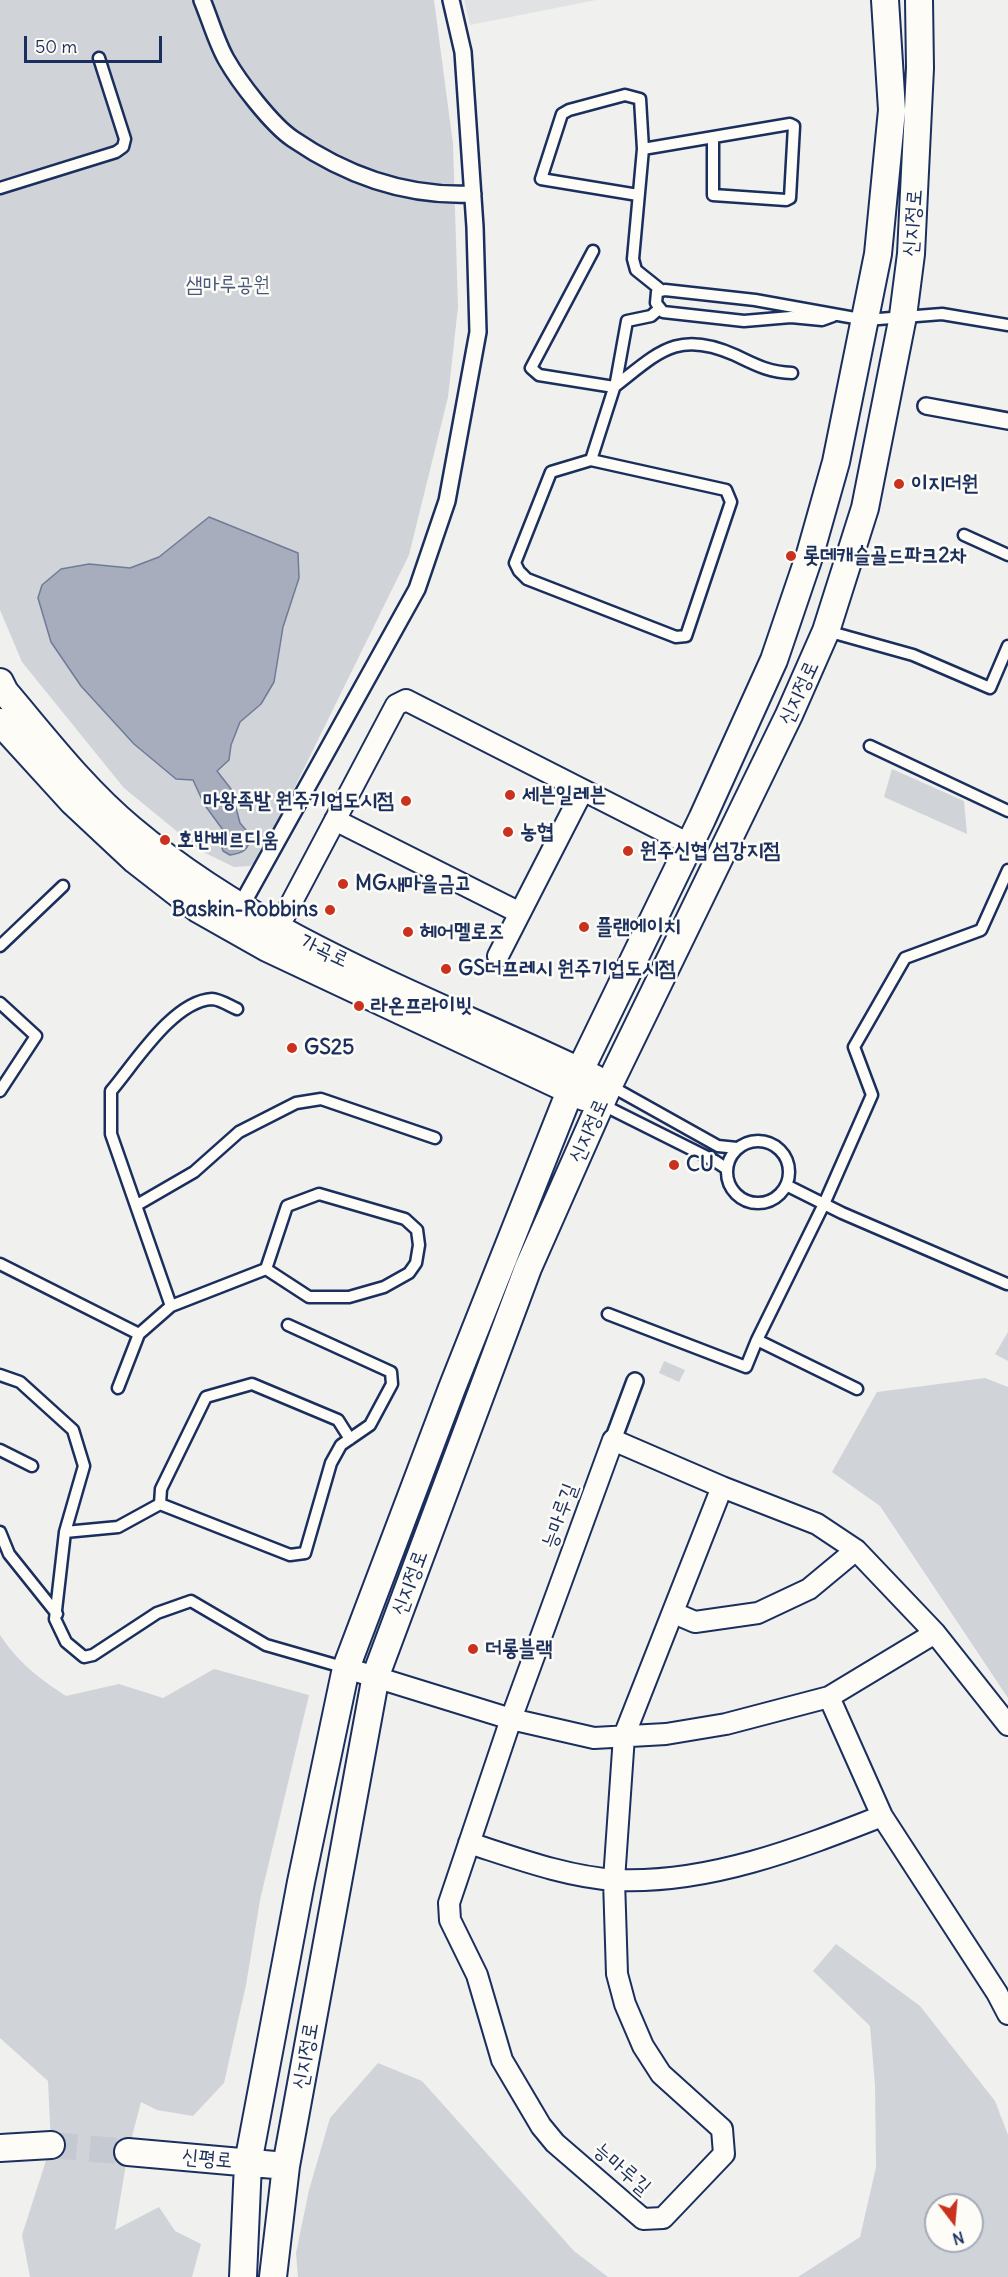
<!DOCTYPE html>
<meta charset="utf-8">
<style>
body{margin:0}
#map{position:relative;width:1008px;height:2277px;overflow:hidden;background:#f0f0ee;font-family:Delius,sans-serif}
canvas{display:block}
.north{position:absolute;left:924px;top:2193px;width:60px;height:60px;box-sizing:border-box;background:#fdfcf7;border:2px solid #a3aaba;border-radius:50%;rotate:164deg;font-size:16px;font-weight:700;line-height:24px;text-align:center;color:#1b2f5e}
.north::after{content:'';display:block;margin:auto;width:21px;height:27px;background:#c8321e;clip-path:polygon(50% 0,100% 100%,50% 72%,0 100%)}
.scale{position:absolute;left:24px;top:36px;width:138px;height:27px;box-sizing:border-box;border:3px solid #1b2f5e;border-top:0;padding-left:8px;font-size:18px;line-height:21px;white-space:nowrap;color:#1b2f5e;-webkit-text-stroke:4px #fdfcf7;paint-order:stroke}
</style>
<div id="map">
<canvas width="1008" height="2277"></canvas>
<div class="north">N</div>
<div class="scale">50 m</div>
</div>
<script>
const g = document.querySelector('canvas').getContext('2d');
g.lineJoin = 'round';
function paint(path, color) { g.fillStyle = color; g.fill(path, 'evenodd'); }
function stroke(path, color, width, dash) { g.strokeStyle = color; g.lineWidth = width; g.lineCap = dash ? 'butt' : 'round'; g.setLineDash(dash || []); g.stroke(path); }
function label(font, color, halo, rows, align = 'center') {
  g.font = font + ' Delius,"Poor Story",sans-serif'; g.lineWidth = 5; g.setLineDash([]); g.textBaseline = 'middle'; g.strokeStyle = halo; g.fillStyle = color; for (const [text, x, y, turn = 0] of rows) {
    g.save(); g.translate(x, y); g.rotate((+turn || 0) * Math.PI / 180); g.textAlign = isNaN(turn) ? turn : align; if (halo) g.strokeText(text, 0, 0); g.fillText(text, 0, 0); g.restore();
  }
}
const built = new Path2D(`
 M464,0h132l-126,25z`);
const green = new Path2D(`
 M0,0h434l19,144 5,163 -10,90 -39,158 -129,262 -14,38 -16,11 -16,1 -33,-16 -77,-63 -102,-126 -22,-52z
 M892,769l72,32 3,33 -83,-37z
 M1008,1332v29l-13,-7z
 M664,1361l21,9 -6,12 -20,-9z
 M985,1378l23,9v311l-128,-192 -48,-34 45,-80z
 M0,1635c19,28 37,42 66,61l53,-12 44,14 51,-29 95,26 -49,205 -14,85 -22,98 -31,33 -36,-6 -16,-8 -13,50 -13,78 44,-23 16,24 26,13 -9,33h-162l-8,-42 29,-90 -3,-64 -48,-43z
 M836,1944l84,62 75,95 13,34v142h-210l62,-40 16,-70 -1,-82 -5,-59 -57,-55zM936,2205h36v36h-36z
 M378,2063l44,18 152,170 34,26h-310l-2,-24 13,-63 21,-72z`);
const water = new Path2D(`
 M209,517l89,36 1,25 -16,49 -9,55 -13,22 -21,18 -9,23 -2,15 -12,11 14,18 9,34 11,13c-3,14 -7,17 -21,19l-7,-4 -4,-12 4,-9 -19,-26 -11,-24 -17,-1 -42,-35 -53,-58 -30,-44 -13,-44 4,-13 19,-16 28,-5 41,4 29,-11z`);
const tertiaryTunnel = new Path2D(`
 M51,2145l77,7`);
const service = new Path2D(`
 M643,149l147,-25 4,2 -4,72 -4,2 -73,-5v-57
 M0,188l116,-36 7,-5 2,-8 -26,-81
 M638,195l-97,-16 21,-65 7,-4 56,-15 15,4 3,50 -10,110 3,11 25,20
 M593,251l-62,117 8,7 75,12c44,-34 63,-58 121,-32 21,10 33,17 57,18
 M833,316l-11,4 -31,-3 -47,4 -81,-9 -7,-9 1,-11 8,-2 90,10 111,20 76,-6 66,11
 M591,460l135,30 5,12 -45,134 -10,1 -149,-58 -8,-8 -4,-8 36,-91z
 M591,460l25,-78 11,-61 24,-5 8,-7
 M964,535l44,20
 M827,631l86,24 77,33 18,-42
 M870,746l138,65
 M0,946l63,-60
 M0,1003l36,33 -36,55
 M609,1085l109,61 19,2
 M601,1104l114,57 12,8
 M727 1172a31 31 0 1 1 62 0a31 31 0 1 1-62 0Z
 M786,1185l56,28 165,71
 M319,1194l86,25 12,11 2,15 -3,18 -7,10 -25,14 -35,10h-40l-43,-28 21,-63z
 M137,1205l57,-33 45,-40 57,-29 25,-4 114,39
 M0,1264l139,70
 M171,1306l-60,-172v-43c24,-28 62,-90 101,-92 7,0 18,7 25,10
 M608,1314l138,53 11,-27 67,-136 48,-109 -18,-48 51,-89 76,-28 27,-60
 M757,1340l100,49
 M0,1375l20,7 53,48 11,36 -19,66 -10,87 11,23 18,15 9,-2 64,-42 34,-12 75,44 80,23
 M118,1388l21,-54 32,-28 95,-37
 M0,1450l32,16
 M160,1504l130,51 15,-2 26,-90 10,-18 29,-20 22,-41 -1,-12 -103,-47
 M0,1532l9,22 48,60
 M65,1532l53,-5 42,-23 1,-15 45,-92 46,-13 86,36 12,19`);
const pedestrian = new Path2D(`
 M202,0c8,19 14,41 24,59 13,23 46,66 67,80 54,37 115,58 180,55
 M926,406l82,15
 M247,895l170,-306 30,-88 31,-169 -3,-105 -12,-175 -12,-52
 M613,1440l22,-59`);
const minor = new Path2D(`
 M335,820l185,93 63,-123
 M277,930l119,-225 10,-5 283,144
 M498,956l22,-43
 M722,1487l-98,249 -10,144 3,94 8,30 18,42 18,28 61,55 2,25 -61,64 -20,1 -88,-76 -14,-17 -39,-66 -25,-85 -27,-55 -1,-17 62,-184 102,-279 109,47 95,37 39,26 79,83 73,92
 M674,1613l21,9 63,-9 51,-24 47,-39
 M346,1668l165,51 83,19 72,-4 60,-10 103,-27 106,-64
 M829,1697l53,119 115,177 11,21
 M469,1843c47,15 98,34 147,37 92,4 182,-31 266,-64`);
const tertiary = new Path2D(`
 M0,682l5,10c40,47 78,97 126,137 135,114 306,173 463,249
 M0,722l72,79 63,59 63,49 69,39 317,149
 M0,2148l51,-3
 M128,2152l158,14
 M243,2277l5,-114 53,-281 45,-214 106,-280 118,-297 132,-272 72,-159 36,-106 26,-92 42,-208 14,-144 -7,-110
 M273,2277l13,-111 90,-491 152,-407 81,-183 180,-370 37,-84 39,-123 38,-192 8,-62 9,-186 -1,-68`);
const markers = [
 [899,484,6,"#c8321e"],
 [791,556,6,"#c8321e"],
 [510,795,6,"#c8321e"],
 [406,801,6,"#c8321e"],
 [508,832,6,"#c8321e"],
 [165,840,6,"#c8321e"],
 [628,851,6,"#c8321e"],
 [343,884,6,"#c8321e"],
 [330,910,6,"#c8321e"],
 [584,927,6,"#c8321e"],
 [408,932,6,"#c8321e"],
 [446,969,6,"#c8321e"],
 [359,1006,6,"#c8321e"],
 [292,1048,6,"#c8321e"],
 [674,1165,6,"#c8321e"],
 [473,1649,6,"#c8321e"]
];
const streetNames = [
 ["신지정로",913,223,-86],
 ["신지정로",799,693,-65],
 ["가곡로",324,951,25],
 ["신지정로",589,1131,-66],
 ["능마루길",560,1516,-70],
 ["신지정로",410,1583,-70],
 ["신지정로",306,2056,-80],
 ["신평로",207,2159,5],
 ["능마루길",622,2169,41]
];
const parkNames = [
 ["샘마루공원",228,285]
];
const poiNames = [
 ["이지더원",911,484],
 ["롯데캐슬골드파크2차",803,556],
 ["세븐일레븐",522,795],
 ["마왕족발 원주기업도시점",394,801,"right"],
 ["농협",520,832],
 ["호반베르디움",177,840],
 ["원주신협 섬강지점",640,851],
 ["MG새마을금고",355,884],
 ["Baskin-Robbins",318,910,"right"],
 ["플랜에이치",596,927],
 ["헤어멜로즈",420,932],
 ["GS더프레시 원주기업도시점",458,969],
 ["라온프라이빗",371,1006],
 ["GS25",304,1048],
 ["CU",686,1165],
 ["더롱블랙",485,1649]
];
paint(built, '#e0e2e3');
paint(green, '#d0d3d8');
paint(water, '#a7adbd');
stroke(water, '#6f7b97', 1.5);
stroke(tertiaryTunnel, '#c5c9d1', 26, [26, 13]);
stroke(service, '#1b2f5e', 15);
stroke(pedestrian, '#1b2f5e', 20);
stroke(minor, '#1b2f5e', 24);
stroke(tertiary, '#1b2f5e', 30);
stroke(service, '#fdfcf7', 10);
stroke(pedestrian, '#fdfcf7', 15);
stroke(minor, '#fdfcf7', 20);
stroke(tertiary, '#fdfcf7', 26);
for (const [x, y, r, color] of markers) { const dot = new Path2D(); dot.arc(x, y, r, 0, 2 * Math.PI); g.fillStyle = color; g.fill(dot); stroke(dot, '#fdfcf7', 2); }
label('21px', '#1b2f5e', '#fdfcf7', streetNames);
label('21px', '#48587c', '#fdfcf7', parkNames);
label('bold 21px', '#1b2f5e', '#fdfcf7', poiNames, 'left');
</script>
